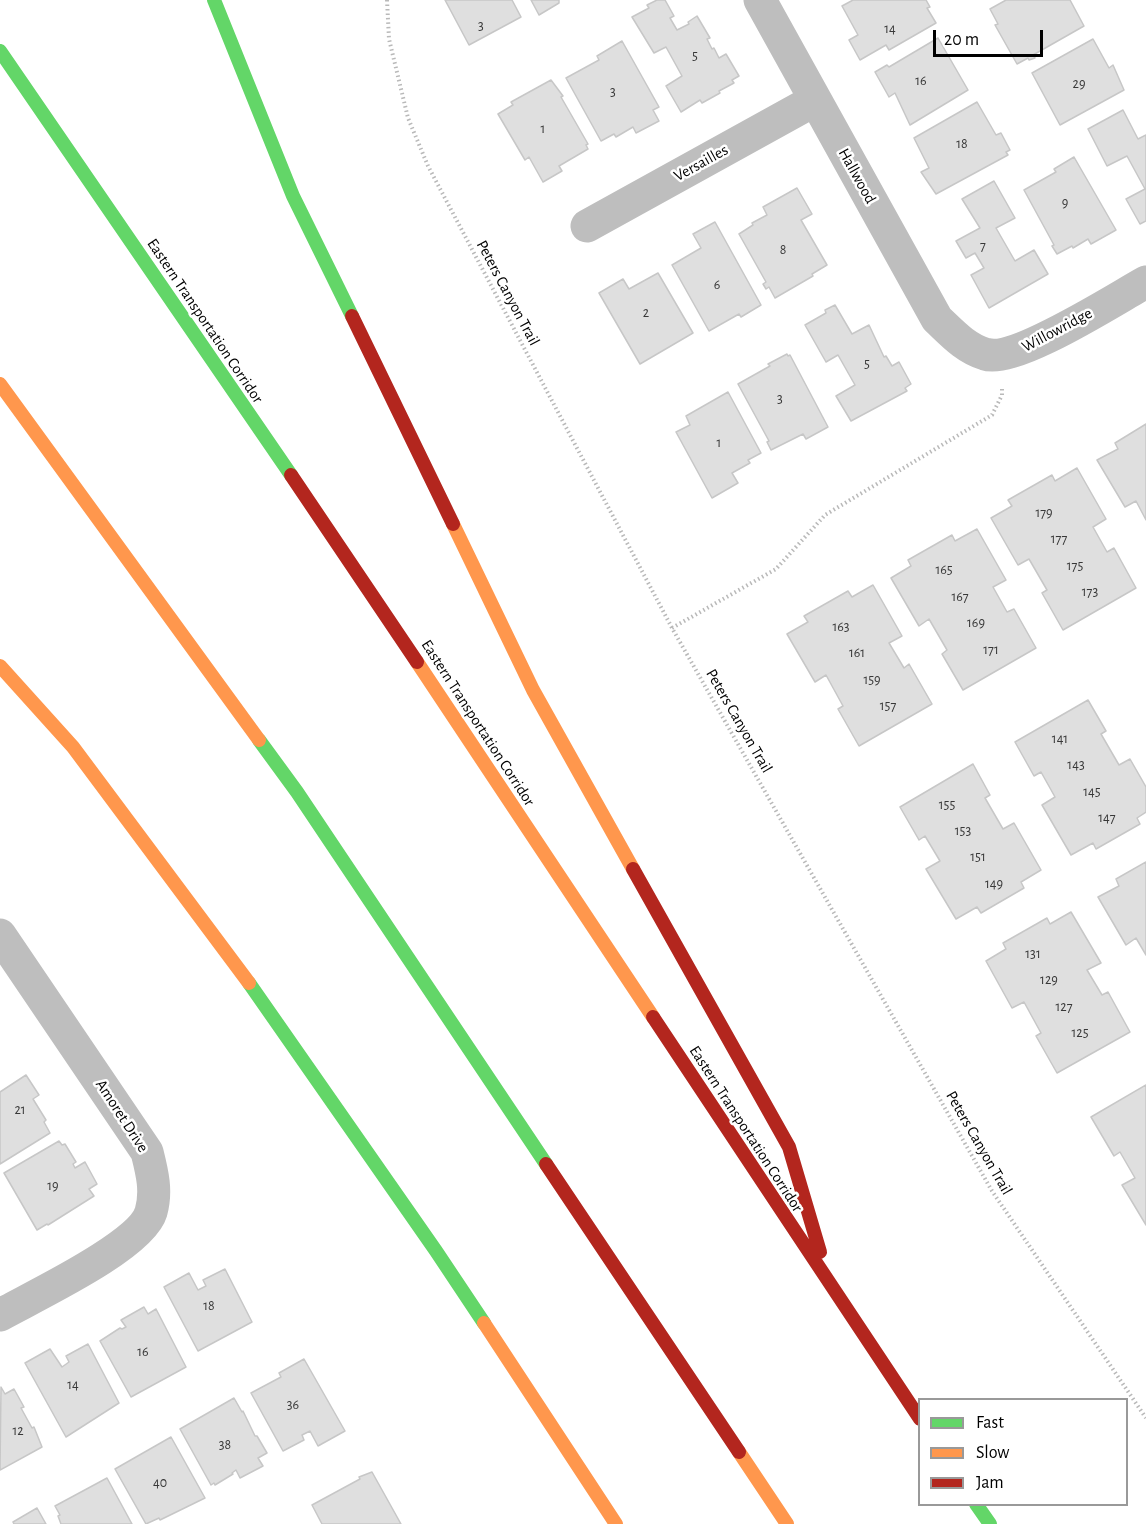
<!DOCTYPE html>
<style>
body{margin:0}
#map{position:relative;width:1146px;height:1524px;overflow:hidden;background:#fff;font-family:"Alegreya Sans",sans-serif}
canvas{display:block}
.legend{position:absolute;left:918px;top:1398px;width:210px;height:108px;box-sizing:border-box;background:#fff;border:2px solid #999;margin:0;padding:8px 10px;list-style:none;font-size:18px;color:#000}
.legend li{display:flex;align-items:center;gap:12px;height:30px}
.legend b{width:30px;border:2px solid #999}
.scale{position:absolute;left:933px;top:30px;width:110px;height:27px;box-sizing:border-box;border:3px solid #000;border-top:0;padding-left:8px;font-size:18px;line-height:21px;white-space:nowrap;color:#000;-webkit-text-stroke:4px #fff;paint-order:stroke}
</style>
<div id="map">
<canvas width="1146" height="1524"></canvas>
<ul class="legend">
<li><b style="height:8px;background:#63d668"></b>Fast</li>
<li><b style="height:8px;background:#ff974d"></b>Slow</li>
<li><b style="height:8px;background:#b3261e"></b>Jam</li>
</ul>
<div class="scale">20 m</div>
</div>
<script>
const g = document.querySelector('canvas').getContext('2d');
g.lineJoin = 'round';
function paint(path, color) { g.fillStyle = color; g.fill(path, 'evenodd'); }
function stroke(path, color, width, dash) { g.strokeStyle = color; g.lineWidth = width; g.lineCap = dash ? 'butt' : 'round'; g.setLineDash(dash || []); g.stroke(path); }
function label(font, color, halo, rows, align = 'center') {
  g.font = font + ' "Alegreya Sans",sans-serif'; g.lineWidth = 5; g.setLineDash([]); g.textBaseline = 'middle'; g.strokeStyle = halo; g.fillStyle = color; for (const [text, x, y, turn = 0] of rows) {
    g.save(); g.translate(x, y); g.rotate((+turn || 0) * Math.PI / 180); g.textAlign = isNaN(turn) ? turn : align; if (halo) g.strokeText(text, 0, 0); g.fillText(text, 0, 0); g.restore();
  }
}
const building = new Path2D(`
 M445,0h67l9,17 -52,28z
 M531,0h28v3l-20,12z
 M657,0h8l9,16 -4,2 7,12 12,-6 -1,-2 9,-6 13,22 -3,1 5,10 2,-1 5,10 7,-4 13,22 -7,4 2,3 -15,8 1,2 -18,10 -2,-3 -19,12 -15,-26 16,-10 -16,-29 -12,6 -22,-36 17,-9 -2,-3z
 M853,0h73l4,7 -3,1 9,15 -47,27 -3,-5 -26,15 -11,-20 9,-5 -16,-29z
 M1006,0h64l14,26 -51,29 2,3 -6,2 -1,-2 -11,6 -22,-39 3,-1 -8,-15z
 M938,38l30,52 -58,35 -15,-32 -6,4 -14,-25 12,-7 2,2z
 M1093,39l16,29 4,-3 11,25 -64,35 -28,-52z
 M622,41l37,66 -6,3 6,11 -23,12 -3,-6 -17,10 -2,-3 -13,7 -35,-63 33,-18 -2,-4z
 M551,80l12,16 -2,1 27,47 -2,1 2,4 -29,17 3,5 -19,11 -14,-25 -4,3 -27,-46 15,-9 -2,-3z
 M977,102l19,33 5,-2 9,17 -4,2 2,3 -72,39 -15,-22 8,-4 -15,-30z
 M1123,110l15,29 8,-4v86l-6,3 -14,-25 19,-10 -18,-33 -20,10 -19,-37z
 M1074,157l42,73 -25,14 -3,-5 -15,9 -1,-2 -15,8 -5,-8 2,-1 -30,-55 32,-18 -2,-3z
 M994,181l21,37 -19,10 19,33 19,-11 14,24 -59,34 -18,-33 13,-7 -9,-15 -9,5 -10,-17 24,-13 -18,-29z
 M797,188l15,26 -11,6 26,45 -15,9 1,2 -38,22 -6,-11 -3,2 -3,-5 3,-2 -27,-48 14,-9 -1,-2 15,-8 -4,-8z
 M715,222l46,83 -20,12 -2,-3 -30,17 -37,-66 29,-17 -8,-14z
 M658,273l35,60 -53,31 -41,-71 24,-14 6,10z
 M835,305l17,29 17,-9 15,32 2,-1 6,10 7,-4 12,22 -6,4 2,3 -56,30 -15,-25 19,-11 -17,-30 -12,7 -21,-37 21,-12 -1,-3z
 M787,354l1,2 2,-1 38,72 -22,12 -3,-5 -32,16 -4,-8 2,-1 -31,-57 32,-18 -2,-2z
 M728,392l33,61 -13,7 2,3 -18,10 6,10 -26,15 -36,-66 14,-7 -4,-9z
 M1146,424v96l-10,-19 -11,6 -28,-47 21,-11 -3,-6z
 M1077,468l29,51 -13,8 14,25 7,-4 22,40 -73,42 -21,-37 5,-3 -18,-31 -11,6 -27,-47 21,-12 -4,-6 44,-25 3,6z
 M977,529l29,51 -13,7 14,25 7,-3 22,39 -73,42 -21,-36 5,-4 -18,-31 -10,7 -28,-48 20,-12 -3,-6 44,-25 3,6z
 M873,585l29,51 -13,7 15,25 5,-4 23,40 -73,42 -21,-37 5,-3 -17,-31 -11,7 -28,-48 21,-12 -4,-6 44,-25 4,6z
 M1088,700l18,31 -5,3 18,31 11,-6 16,28v25l-9,6 3,6 -44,25 -3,-6 -22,12 -29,-50 13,-8 -14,-25 -7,4 -19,-34z
 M973,764l17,31 -5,3 18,31 11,-6 27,47 -20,12 3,6 -43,25 -4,-6 -21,12 -30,-50 14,-8 -15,-25 -6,4 -19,-33z
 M1146,862v93l-10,-17 -10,7 -28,-48 21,-11 -3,-7z
 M1071,912l30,51 -14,7 15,25 6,-3 22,40 -73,41 -21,-37 5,-3 -17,-31 -12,6 -26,-47 20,-12 -3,-6 44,-25 3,6z
 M26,1075l13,20 -6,4 13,21 -2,2 6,11 -50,31v-72z
 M1146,1085v140l-24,-40 13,-7 -15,-26 -6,4 -23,-39z
 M59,1141l3,4 3,-1 11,18 -3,2 2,4 10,-6 12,22 -8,5 5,7 -46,29 -1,-1 -10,6 -33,-57z
 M225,1269l27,53 -54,29 -34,-64 25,-14 9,17 8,-4 -3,-6z
 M144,1307l4,7 8,-5 30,58 -55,30 -31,-56 20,-13 2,1 4,-2 -5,-7z
 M88,1344l31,59 -53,34 -41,-74 25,-14 12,18 7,-5 -3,-6z
 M304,1359l41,72 -27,15 -8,-15 -8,4 2,5 -21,11 -32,-58 30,-16 -2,-4z
 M1,1387l4,7 9,-5 10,18 -3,1 11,20 2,-1 8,20 -42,23z
 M234,1398l8,14 1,-1 12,25h2l10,17 -9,5 5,8 -23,12 -4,-8 -4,3 1,1 -18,11 -1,-2 -3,2 -31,-56z
 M171,1437l34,61 -45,22 -1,-2 -13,6 -31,-55z
 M372,1472l29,52h-79l-10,-19 48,-26 -1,-2z
 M107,1478l25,46h-71l-3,-8 2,-1 -5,-9z
 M37,1508l9,16h-32l-1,-2z`);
const path = new Path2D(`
 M387,0l2,39 19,79 20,48 244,462 320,563 154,227
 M672,628l104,-59 49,-54 167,-100 10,-20v-7`);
const street = new Path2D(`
 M760,0l177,319c15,14 28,29 48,35 30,10 130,-55 161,-72
 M587,226l228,-126
 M0,935l147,217c5,20 10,39 4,60 -10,34 -117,84 -151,103`);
const fast = new Path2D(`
 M214,0l79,196 59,120
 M0,51l291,424
 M259,740l38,52 249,372
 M249,983l187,268 48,72
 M976,1504l14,20`);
const slow = new Path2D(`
 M0,384l259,356
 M453,524l80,166 100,179
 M417,662l236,355
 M0,666l73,81 176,236
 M484,1323l132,201
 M739,1452l48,72`);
const jam = new Path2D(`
 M352,316l101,208
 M291,475l126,187
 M633,869l156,278 31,105
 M653,1017l267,402
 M546,1164l193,288`);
const numberNames = [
 ["3",481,26],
 ["14",890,29],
 ["5",695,56],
 ["16",921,81],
 ["29",1079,84],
 ["3",613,92],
 ["1",543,129],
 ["18",962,144],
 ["9",1065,203],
 ["7",983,246],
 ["8",783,250],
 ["6",717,285],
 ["2",646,313],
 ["5",867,364],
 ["3",780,399],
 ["1",719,443],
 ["179",1044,513],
 ["177",1059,539],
 ["175",1075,566],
 ["165",944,570],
 ["173",1090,592],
 ["167",960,597],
 ["169",976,623],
 ["163",841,627],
 ["171",991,650],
 ["161",857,653],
 ["159",872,680],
 ["157",888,706],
 ["141",1060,739],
 ["143",1076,765],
 ["145",1092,792],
 ["155",947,805],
 ["147",1107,818],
 ["153",963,831],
 ["151",978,857],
 ["149",994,884],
 ["131",1033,954],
 ["129",1049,980],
 ["127",1064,1007],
 ["125",1080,1033],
 ["21",20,1110],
 ["19",53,1186],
 ["18",209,1306],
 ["16",143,1352],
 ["14",73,1385],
 ["36",293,1405],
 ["12",18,1431],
 ["38",225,1445],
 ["40",160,1483]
];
const streetNames = [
 ["Versailles",701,163,-29],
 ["Hallwood",857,176,61],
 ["Peters Canyon Trail",508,293,62],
 ["Eastern Transportation Corridor",205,321,56],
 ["Willowridge",1057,330,-28],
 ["Peters Canyon Trail",739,721,60],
 ["Eastern Transportation Corridor",478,723,57],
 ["Amoret Drive",122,1116,57],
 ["Eastern Transportation Corridor",746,1129,57],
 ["Peters Canyon Trail",979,1143,60]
];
paint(building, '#dfdfdf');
stroke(building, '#c7c7c7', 1.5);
stroke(path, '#b9b9b9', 4, [1.5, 3]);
stroke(street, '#bebebe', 33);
stroke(fast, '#63d668', 14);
stroke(slow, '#ff974d', 14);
stroke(jam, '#b3261e', 14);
label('14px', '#383838', null, numberNames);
label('16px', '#000', '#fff', streetNames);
</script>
